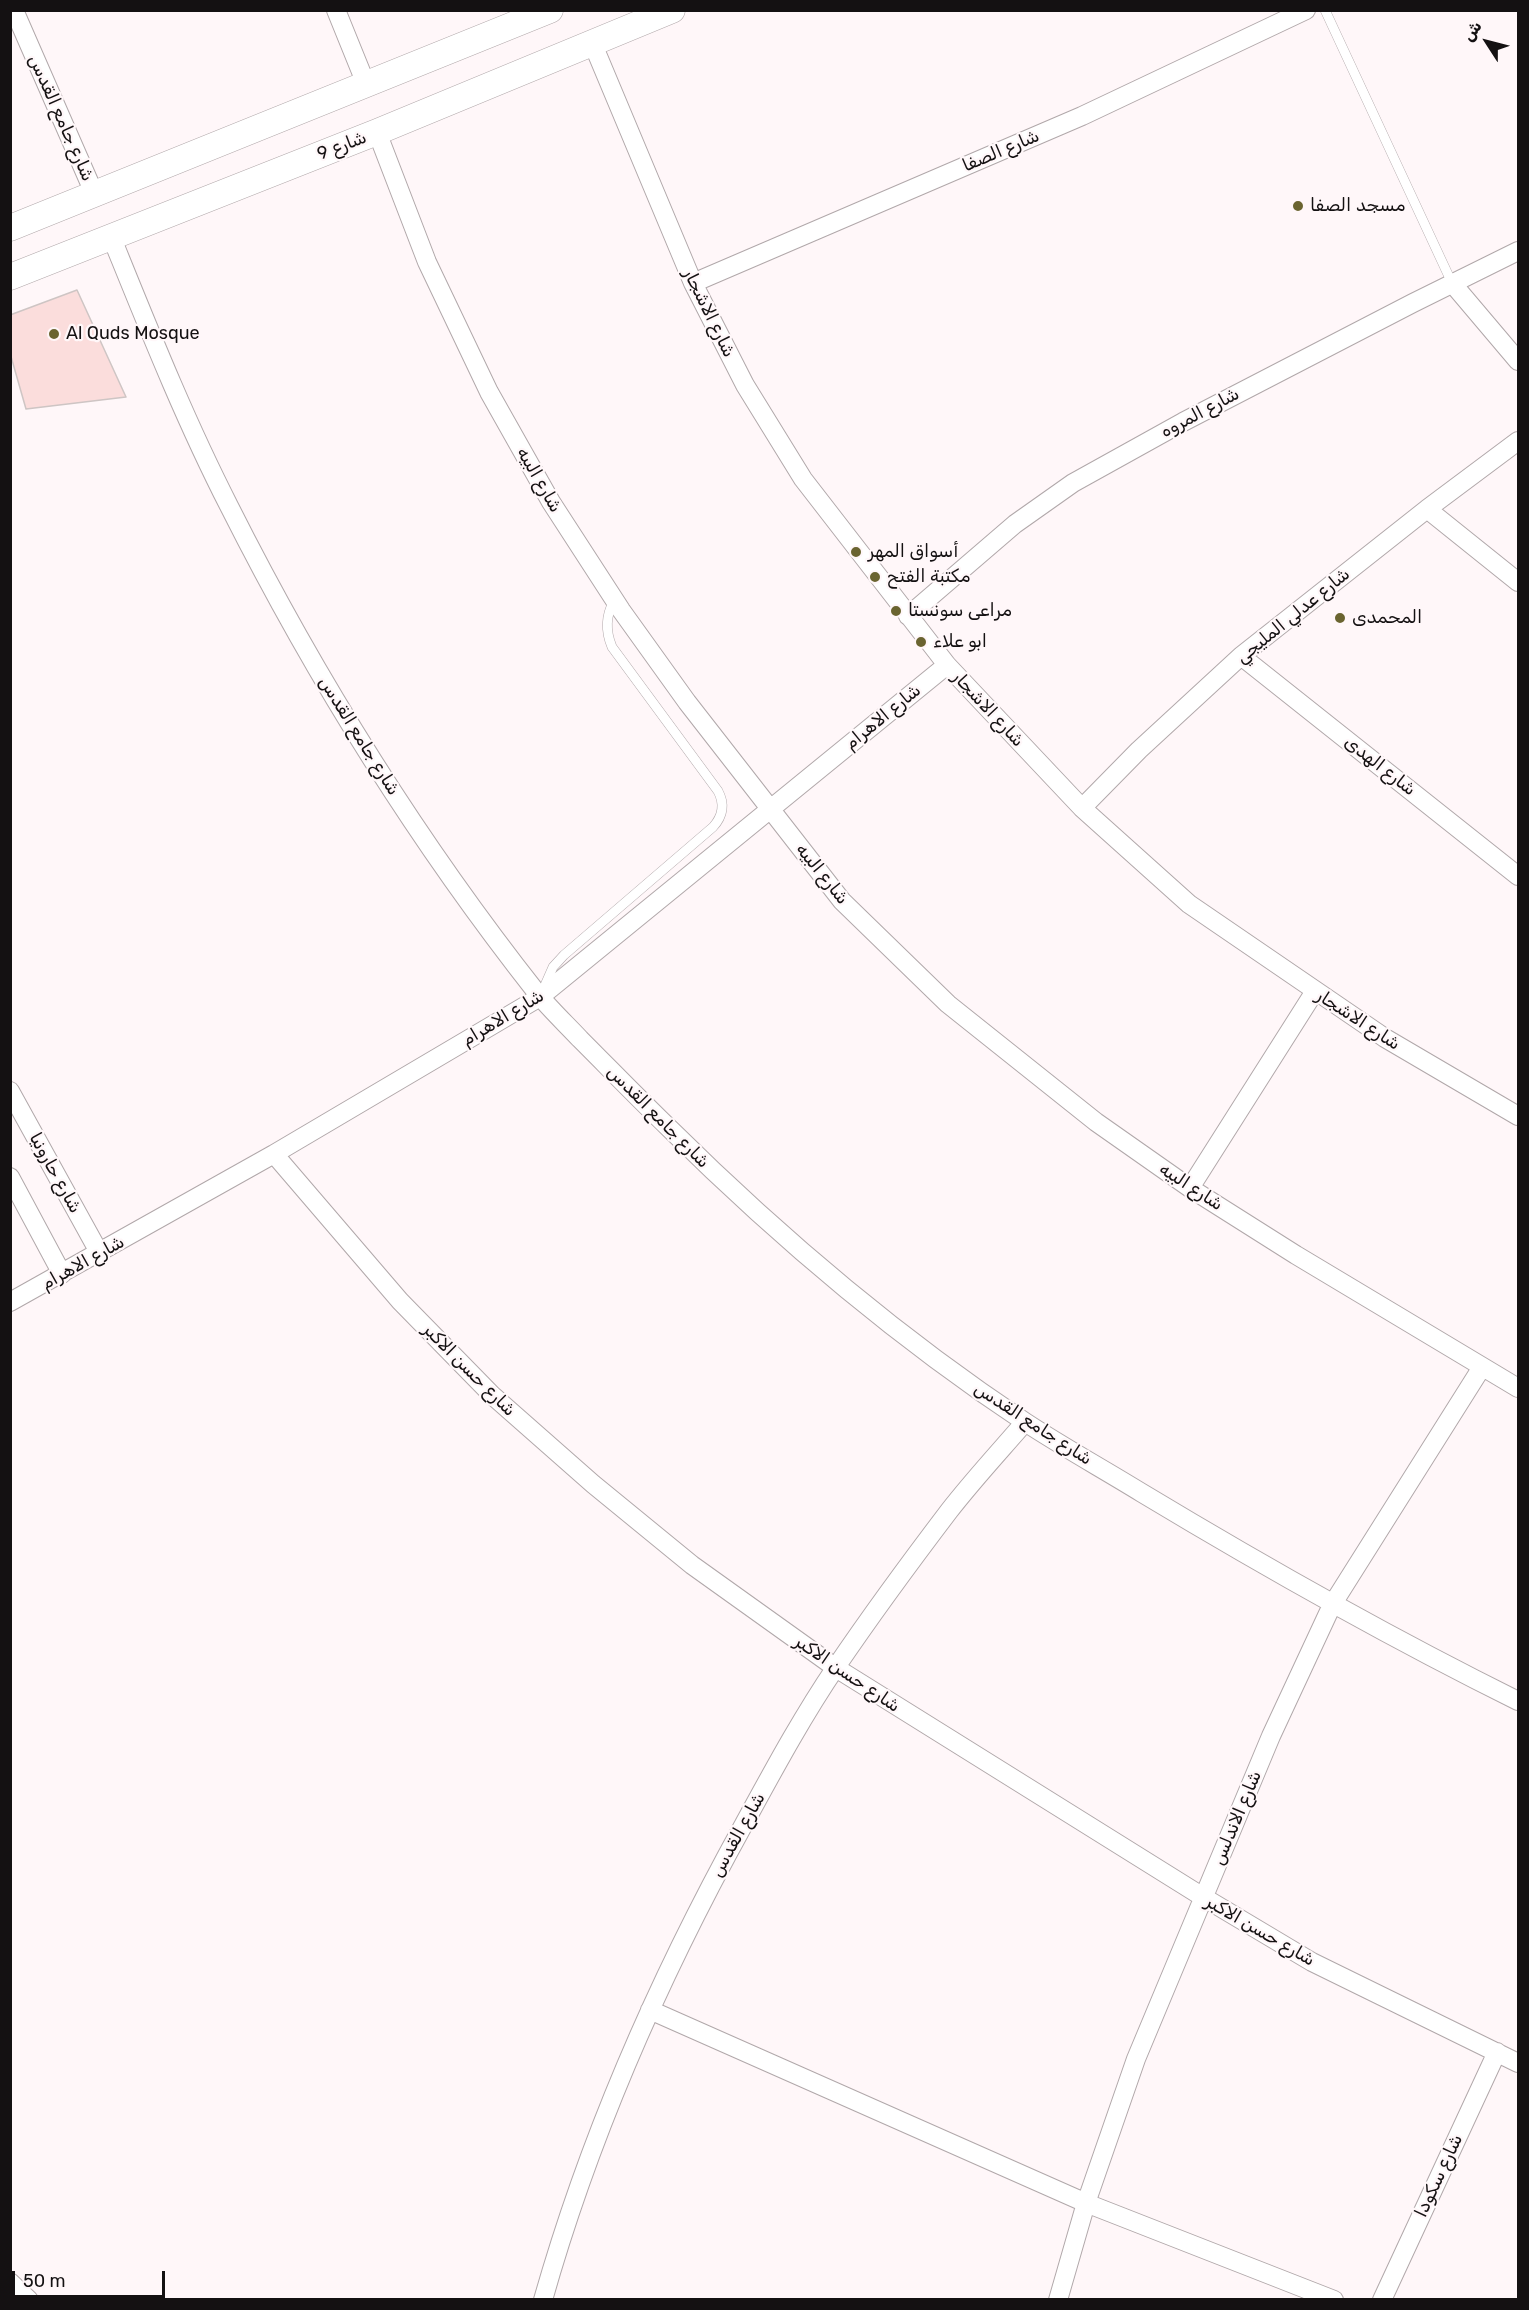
<!DOCTYPE html>
<meta charset="utf-8">
<style>
body{margin:0}
#map{position:relative;width:1529px;height:2310px;overflow:hidden;background:#fff7f9;font-family:Rubik,Vazirmatn,sans-serif}
canvas{display:block}
.frame{position:absolute;inset:0;border:12px solid #141112;pointer-events:none}
.north{position:absolute;left:1457px;top:12px;width:60px;height:60px;-webkit-text-stroke:4px #fff7f9;paint-order:stroke;rotate:306deg;font-size:16px;font-weight:700;line-height:24px;text-align:center;color:#141112}
.north::after{content:'';display:block;margin:auto;width:21px;height:27px;background:#141112;clip-path:polygon(50% 0,100% 100%,50% 72%,0 100%)}
.scale{position:absolute;left:12px;top:2271px;width:153px;height:27px;box-sizing:border-box;border:3px solid #141112;border-top:0;padding-left:8px;font-size:18px;line-height:21px;white-space:nowrap;color:#141112;-webkit-text-stroke:4px #fff7f9;paint-order:stroke}
</style>
<div id="map">
<canvas width="1529" height="2310"></canvas>
<div class="frame"></div>
<div class="north">ش</div>
<div class="scale">50 m</div>
</div>
<script>
const g = document.querySelector('canvas').getContext('2d');
g.lineJoin = 'round';
function paint(path, color) { g.fillStyle = color; g.fill(path, 'evenodd'); }
function stroke(path, color, width, dash) { g.strokeStyle = color; g.lineWidth = width; g.lineCap = dash ? 'butt' : 'round'; g.setLineDash(dash || []); g.stroke(path); }
function label(font, color, halo, rows, align = 'center') {
  g.font = font + ' Rubik,Vazirmatn,sans-serif'; g.lineWidth = 4.5; g.setLineDash([]); g.textBaseline = 'middle'; g.strokeStyle = halo; g.fillStyle = color; for (const [text, x, y, turn = 0] of rows) {
    g.save(); g.translate(x, y); g.rotate((+turn || 0) * Math.PI / 180); g.textAlign = isNaN(turn) ? turn : align; if (halo) g.strokeText(text, 0, 0); g.fillText(text, 0, 0); g.restore();
  }
}
const building = new Path2D(`
 M77,290l49,107 -100,12 -16,-56v-38z`);
const lane = new Path2D(`
 M1325,10l127,273
 M542,992l11,-25 11,-12 149,-128c10,-11 12,-23 5,-36l-106,-144c-7,-17 -6,-31 2,-47`);
const street = new Path2D(`
 M14,10l80,183
 M336,10l30,74
 M592,42l101,241 52,102 58,94 144,186 135,143 107,96 196,134 133,78
 M377,132l50,130 62,130 62,110 70,108 66,92 155,199 106,103 148,118 94,66 106,67 222,133
 M111,236c37,91 73,182 118,270 86,171 189,336 308,487 13,16 29,31 43,46 30,30 59,60 89,89 109,108 228,209 356,294 38,25 78,47 117,71 123,74 247,144 376,208
 M693,283l389,-167 224,-106
 M1452,283l66,78
 M1427,509l91,73
 M908,616l107,-92 58,-41 110,-61 230,-119 105,-52
 M1241,656l277,220
 M1082,808l57,-58 102,-94 186,-147 91,-68
 M10,1091l90,163
 M274,1154l126,147 92,94 101,89 99,81 144,103 367,229 109,65 206,101
 M10,1177l52,97
 M1190,1188l125,-197
 M10,1302l264,-148 266,-157 407,-332
 M650,2010l436,193 248,97
 M10,2282l19,18
 M543,2300c47,-166 118,-326 201,-476 29,-53 58,-107 92,-157 36,-53 75,-106 113,-156 24,-31 51,-60 76,-89
 M1058,2300l28,-97 50,-144 135,-323 61,-131 150,-238
 M1382,2300l115,-248`);
const secondary = new Path2D(`
 M10,228l540,-218
 M10,277l367,-145 295,-122`);
const markers = [
 [1298,206,6,"#6a6430"],
 [54,334,6,"#6a6430"],
 [856,552,6,"#6a6430"],
 [875,577,6,"#6a6430"],
 [896,611,6,"#6a6430"],
 [1340,618,6,"#6a6430"],
 [921,642,6,"#6a6430"]
];
const streetNames = [
 ["شارع جامع القدس",61,118,66],
 ["شارع 9",342,146,-21],
 ["شارع الصفا",1001,151,-23],
 ["شارع الاشجار",709,313,64],
 ["شارع المروه",1200,413,-28],
 ["شارع البيه",539,480,60],
 ["شارع عدلي المليجي",1293,616,-39],
 ["شارع الاشجار",988,709,47],
 ["شارع الاهرام",883,717,-39],
 ["شارع جامع القدس",359,736,58],
 ["شارع الهدى",1380,766,38],
 ["شارع البيه",822,874,51],
 ["شارع الاهرام",503,1018,-31],
 ["شارع الاشجار",1358,1020,33],
 ["شارع جامع القدس",658,1117,45],
 ["شارع حارونيا",55,1173,61],
 ["شارع البيه",1191,1187,33],
 ["شارع الاهرام",83,1263,-29],
 ["شارع حسن الاكبر",469,1370,45],
 ["شارع جامع القدس",1033,1424,33],
 ["شارع حسن الاكبر",847,1674,34],
 ["شارع الاندلس",1237,1818,-67],
 ["شارع القدس",738,1835,-61],
 ["شارع حسن الاكبر",1260,1931,30],
 ["شارع سكودا",1439,2176,-65]
];
const poiNames = [
 ["مسجد الصفا",1310,206],
 ["Al Quds Mosque",66,334],
 ["أسواق المهر",868,552],
 ["مكتبة الفتح",887,577],
 ["مراعى سونستا",908,611],
 ["المحمدى",1352,618],
 ["ابو علاء",933,642]
];
paint(building, '#fbdddc');
stroke(building, '#cec5c4', 1.5);
stroke(lane, '#b1a8aa', 10);
stroke(street, '#b1a8aa', 20);
stroke(secondary, '#b1a8aa', 27);
stroke(lane, '#fff', 9);
stroke(street, '#fff', 18);
stroke(secondary, '#fff', 26);
for (const [x, y, r, color] of markers) { const dot = new Path2D(); dot.arc(x, y, r, 0, 2 * Math.PI); g.fillStyle = color; g.fill(dot); stroke(dot, '#fff7f9', 2); }
label('18px', '#141112', '#fff7f9', streetNames);
label('18px', '#141112', '#fff7f9', poiNames, 'left');
</script>
